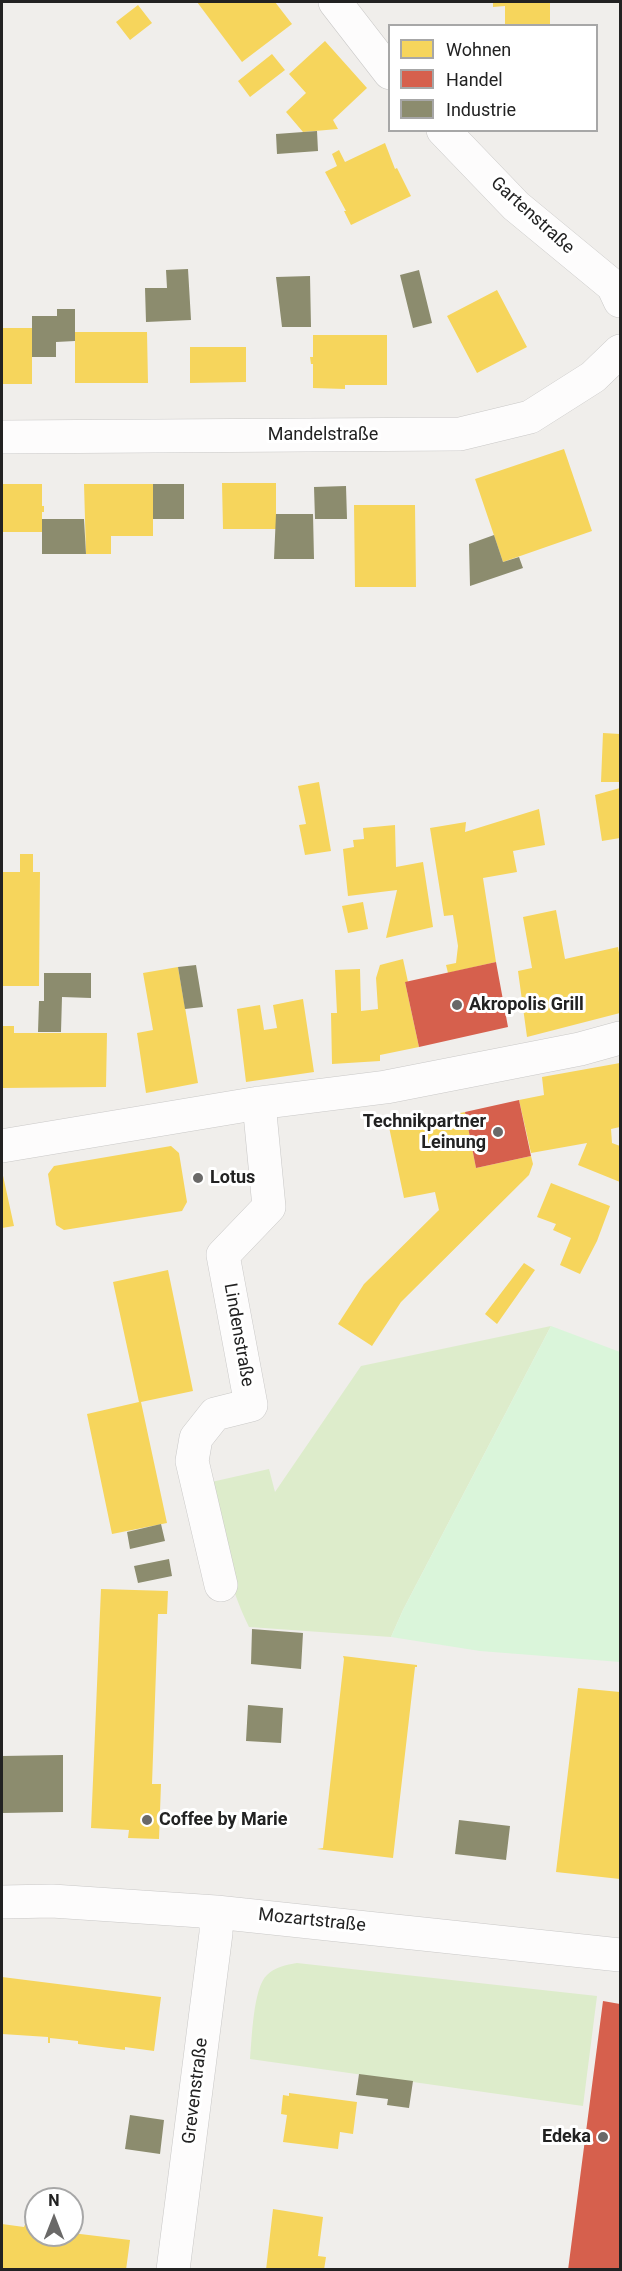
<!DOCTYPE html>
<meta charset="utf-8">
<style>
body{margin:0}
#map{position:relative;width:622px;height:2271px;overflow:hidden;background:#f0eeeb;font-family:Roboto,sans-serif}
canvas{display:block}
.frame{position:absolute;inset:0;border:3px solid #222;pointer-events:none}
.legend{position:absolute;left:388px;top:24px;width:210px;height:108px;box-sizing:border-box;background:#fff;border:2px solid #a7a7a7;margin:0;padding:8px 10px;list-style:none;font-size:18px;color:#222}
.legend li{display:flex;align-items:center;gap:12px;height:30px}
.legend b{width:30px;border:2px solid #a7a7a7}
.north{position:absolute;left:24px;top:2187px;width:60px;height:60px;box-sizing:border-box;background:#fff;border:2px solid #a7a7a7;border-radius:50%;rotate:0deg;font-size:16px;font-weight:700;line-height:24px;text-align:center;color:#222}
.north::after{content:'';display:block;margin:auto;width:21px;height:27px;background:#6a6968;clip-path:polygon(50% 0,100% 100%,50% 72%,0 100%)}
</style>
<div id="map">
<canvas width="622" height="2271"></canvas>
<div class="frame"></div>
<ul class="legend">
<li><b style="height:16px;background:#f6d55c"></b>Wohnen</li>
<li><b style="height:16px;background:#d6604d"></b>Handel</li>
<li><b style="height:16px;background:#8c8c6e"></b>Industrie</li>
</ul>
<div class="north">N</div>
</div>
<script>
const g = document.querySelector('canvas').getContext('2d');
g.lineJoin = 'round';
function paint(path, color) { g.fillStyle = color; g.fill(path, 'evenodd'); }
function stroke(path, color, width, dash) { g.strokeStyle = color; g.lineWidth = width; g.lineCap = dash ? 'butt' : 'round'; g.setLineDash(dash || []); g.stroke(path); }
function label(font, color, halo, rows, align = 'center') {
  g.font = font + ' Roboto,sans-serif'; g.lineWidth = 6; g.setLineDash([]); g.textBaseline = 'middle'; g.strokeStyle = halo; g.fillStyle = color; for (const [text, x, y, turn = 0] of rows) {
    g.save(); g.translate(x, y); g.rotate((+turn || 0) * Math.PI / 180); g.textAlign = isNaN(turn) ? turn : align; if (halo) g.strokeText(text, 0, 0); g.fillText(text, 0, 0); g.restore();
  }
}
const grass = new Path2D(`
 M551,1326l-148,284 -12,27 -142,-10c-23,-48 -31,-92 -42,-144l62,-14 6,23 86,-126z
 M297,1963l300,33 -14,110 -333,-47c2,-20 3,-71 17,-84 8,-8 19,-10 30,-12z`);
const park = new Path2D(`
 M551,1326l69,26v310l-140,-11 -89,-14 12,-27z`);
const homes = new Path2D(`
 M197,2h78l17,22 -50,38z
 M493,2h57v24h-45v-20l-12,1z
 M138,5l14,18 -22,17 -14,-18z
 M325,41l42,47 -34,32 5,9 -35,3 -17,-20 20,-19 -17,-19z
 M272,54l13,16 -35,27 -12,-16z
 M385,143l10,26 2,-1 14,28 -60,29 -7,-14h2l-21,-39 12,-6 -5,-12 7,-4 6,12z
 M497,290l30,57 -50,26 -30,-57z
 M2,328h30v56h-30z
 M75,332h72l1,51h-73z
 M313,335h74v50h-42v4l-32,-1v-24h-2l-1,-7h3z
 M190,347h56v35l-56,1z
 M564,449l28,82 -89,31 -28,-83z
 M222,483h54v46h-53z
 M2,484h40v22h2v6h-2v20h-40z
 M84,484h69v52h-42v18h-25z
 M354,505h61l1,82h-61z
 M603,733l17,1v48h-19z
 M319,782l12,69 -26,4 -6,-30 7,-1 -8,-38z
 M620,788v50l-18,3 -7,-46z
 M539,809l6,36 -32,6 4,21 -34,6 13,84 -48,11 -2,-8 10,-2 2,-17 -5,-31 -9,1 -14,-88 36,-6 -1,10z
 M395,825l1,42 27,-5 10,65 -47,11 11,-48 -49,6 -5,-47 11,-2 -1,-7 11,-1 -1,-11z
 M20,854h13v18h7l-1,114h-37v-114h18z
 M363,902l5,27 -20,4 -6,-27z
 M556,910l9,49 53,-12 2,11v55l-93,24 -9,-66 14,-3 -9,-51z
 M403,959l5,23h-3l14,65 -39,8v6l-48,3 -1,-51h6l-2,-43 25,-1 1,42 17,-2 -2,-31 4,-13z
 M178,967l20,116 -52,10 -9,-60 16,-3 -10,-57z
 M303,999l11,73 -68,10 -9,-73 23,-4 4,25 13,-2 -4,-23z
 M2,1026h12v7h93l-1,54 -104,1z
 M620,1063v64l-9,2 1,14 8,3v36l-42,-17 9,-22 -56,10 -12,-53 25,-5 -2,-18z
 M465,1112l11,56 55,-12 2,8 -4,11 -128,127 -29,44 -34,-22 26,-40 75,-74 -4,-18 -31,6 -15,-71z
 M171,1146l8,7 8,49 -5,9 -118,19 -8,-5 -8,-51 6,-8z
 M2,1171l12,55 -12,2z
 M551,1183l59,23 -13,35 -17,33 -20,-9 11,-27 -18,-8 3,-6 -19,-7z
 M524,1263l11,7 -38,54 -12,-10z
 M168,1270l25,121 -52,11 26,121 -55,11 -25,-120 52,-12 -26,-120z
 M101,1589l67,2 -1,23h-9l-6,170h9l-2,55 -31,-1 1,-8 -38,-2z
 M343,1656l74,9v2h-2l-22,191 -76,-9 6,-1 21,-189z
 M578,1688l42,4v187l-64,-7z
 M2,1977l159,20 -7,54 -29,-4v3l-47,-6v-3l-28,-3v5h-2v-6l-46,-3z
 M289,2093l68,9 -4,32 -13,-2 -2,17 -55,-7 4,-27 -6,-1 2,-19 6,1z
 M273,2209l50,8 -5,39 8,1 -2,13h-58z
 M26,2222v6l10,1v6h36v-2l58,7 -4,30h-124v-46l22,3z`);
const shops = new Path2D(`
 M496,962l12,65 -89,20 -14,-65z
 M519,1100l12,56 -55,12 -11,-56z
 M603,2001l17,3v266h-52z`);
const industry = new Path2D(`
 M317,131l1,20 -41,3 -1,-20z
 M188,269l3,51 -45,2 -1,-34h22l-1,-18z
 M419,270l13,53 -19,5 -13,-53z
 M310,276l1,51h-29l-6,-50z
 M57,309h18v32l-19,1v15h-24v-41h25z
 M153,484h31v35h-31z
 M346,486l1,33h-32l-1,-32z
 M276,514h37l1,45h-40z
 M42,519h42l2,35h-44z
 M494,535l9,27 16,-5 4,11 -53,18 -1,-42z
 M196,965l7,42 -18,2 -7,-42z
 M44,973h47v25l-29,-1 -1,35h-23l1,-31h5z
 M161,1524l4,17 -35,8 -3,-17z
 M169,1559l3,17 -34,7 -4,-17z
 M252,1629l51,4 -2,36 -50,-5z
 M248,1705l35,3 -2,35 -35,-2z
 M63,1755v57l-61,1v-57z
 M459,1820l51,6 -4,34 -51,-6z
 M359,2074l54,7 -4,27 -22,-3 1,-6 -32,-4z
 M130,2115l34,5 -4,34 -35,-5z`);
const minor = new Path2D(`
 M335,2l55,71
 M443,130l73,76 97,80 7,15
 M2,437l458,-3 70,-17 63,-40 27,-26
 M2,1146l257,-43 127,-16 194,-38 40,-11
 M221,1585l-29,-124 4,-23 19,-24 36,-9 -28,-150 46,-48 -10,-104
 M2,1902l50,-1 164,11 404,43
 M173,2270l43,-337v-21`);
const markers = [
 [457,1005,6,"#6a6968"],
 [498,1132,6,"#6a6968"],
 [198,1178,6,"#6a6968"],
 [147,1820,6,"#6a6968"],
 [603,2137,6,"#6a6968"]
];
const streetNames = [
 ["Gartenstraße",532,216,42],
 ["Mandelstraße",323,435],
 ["Lindenstraße",238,1335,80],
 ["Mozartstraße",312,1921,6],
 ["Grevenstraße",196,2091,-83]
];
const poiNames = [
 ["Akropolis Grill",469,1005],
 ["Technikpartner",486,1122,"right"],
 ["Leinung",486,1143,"right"],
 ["Lotus",210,1178],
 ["Coffee by Marie",159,1820],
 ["Edeka",591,2137,"right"]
];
paint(grass, '#ddeccb');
paint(park, '#daf5da');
paint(homes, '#f6d55c');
paint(shops, '#d6604d');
paint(industry, '#8c8c6e');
stroke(minor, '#c9c8c7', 34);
stroke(minor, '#fdfcfc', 33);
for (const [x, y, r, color] of markers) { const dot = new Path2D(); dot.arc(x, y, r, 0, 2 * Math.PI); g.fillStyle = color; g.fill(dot); stroke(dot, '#fff', 2); }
label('18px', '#222', '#fff', streetNames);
label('bold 18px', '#222', '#fff', poiNames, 'left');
</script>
